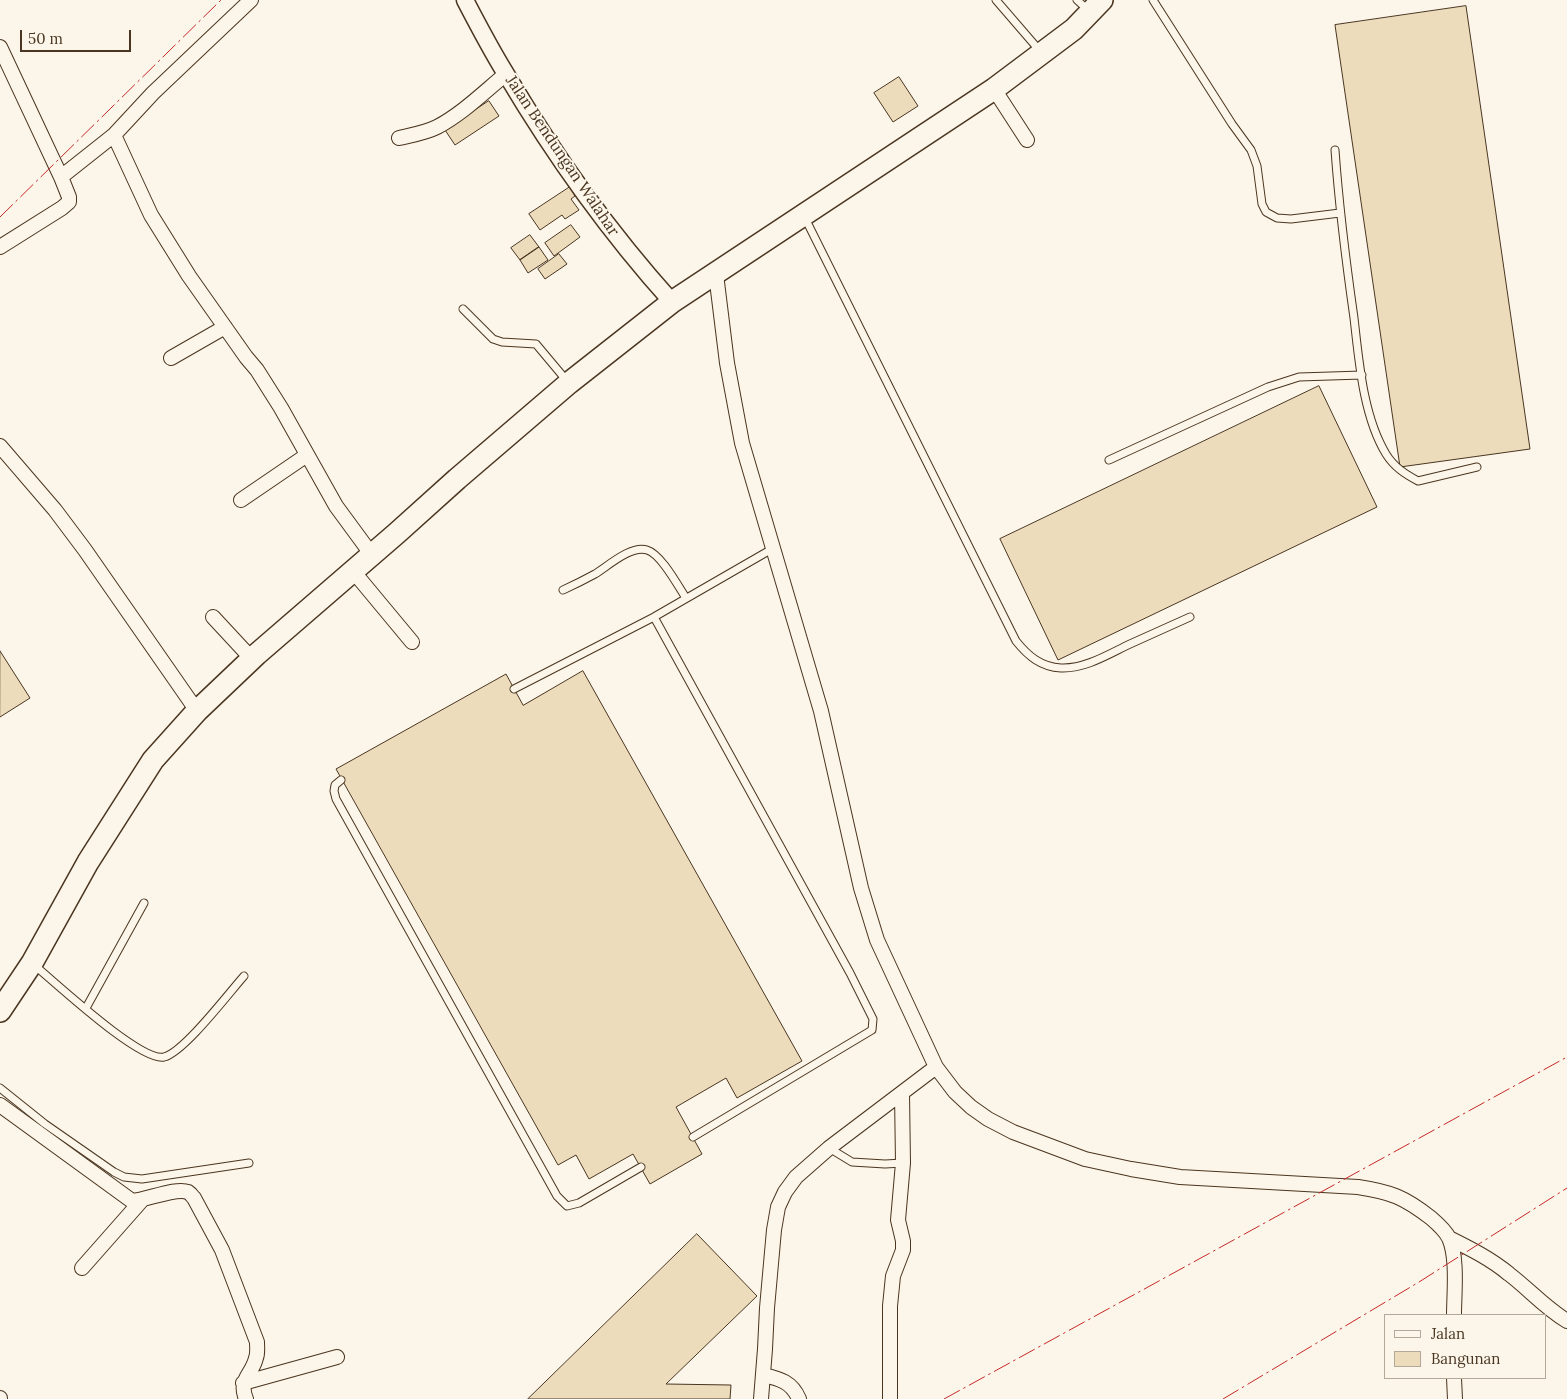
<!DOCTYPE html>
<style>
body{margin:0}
#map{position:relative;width:1567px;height:1399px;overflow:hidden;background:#fbf6e9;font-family:Lora,serif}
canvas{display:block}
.legend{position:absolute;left:1384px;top:1314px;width:162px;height:65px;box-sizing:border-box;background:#fbf6e9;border:1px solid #b4a999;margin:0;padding:6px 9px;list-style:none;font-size:15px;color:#4a3520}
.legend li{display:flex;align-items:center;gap:10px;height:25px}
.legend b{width:25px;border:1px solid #b4a999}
.scale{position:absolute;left:20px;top:30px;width:111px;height:22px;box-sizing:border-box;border:2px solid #4a3520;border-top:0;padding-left:6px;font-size:15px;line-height:18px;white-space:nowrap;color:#4a3520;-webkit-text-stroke:4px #fbf6e9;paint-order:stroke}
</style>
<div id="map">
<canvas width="1567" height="1399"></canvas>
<ul class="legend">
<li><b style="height:6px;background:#fbf6e9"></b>Jalan</li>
<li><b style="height:14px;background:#ecdcbc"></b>Bangunan</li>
</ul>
<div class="scale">50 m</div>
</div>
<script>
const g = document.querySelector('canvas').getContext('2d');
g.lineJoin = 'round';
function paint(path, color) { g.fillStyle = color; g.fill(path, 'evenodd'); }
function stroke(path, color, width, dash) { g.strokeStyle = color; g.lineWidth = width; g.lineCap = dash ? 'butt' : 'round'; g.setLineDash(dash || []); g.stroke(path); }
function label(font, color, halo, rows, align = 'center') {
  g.font = font + ' Lora,serif'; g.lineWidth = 4; g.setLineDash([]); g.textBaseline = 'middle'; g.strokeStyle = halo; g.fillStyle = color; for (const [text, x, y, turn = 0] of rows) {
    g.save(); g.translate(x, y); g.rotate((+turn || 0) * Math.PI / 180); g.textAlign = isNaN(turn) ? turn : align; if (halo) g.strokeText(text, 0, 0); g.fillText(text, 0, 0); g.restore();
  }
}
const building = new Path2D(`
 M1466,6l64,443 -130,18 -65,-442z
 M899,77l19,29 -25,16 -19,-29z
 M489,101l10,15 -44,29 -10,-15z
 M570,187l5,9 -4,3 8,11 -14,9 -3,-4 -22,15 -11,-16z
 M571,225l9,12 -26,19 -9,-13z
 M530,235l9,12 -19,13 -9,-12z
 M539,247l9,13 -20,13 -8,-13z
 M559,254l8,10 -22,15 -7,-10z
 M1319,386l58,121 -319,153 -58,-121z
 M0,651l30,47 -30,19z
 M583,671l219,390 -65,37 -11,-20 -50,29 26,47 -52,30 -17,-30 -44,25 -13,-24 -18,10 -222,-396 170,-95 17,31z
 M697,1234l60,62 -91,88 65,1 -1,14h-202z`);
const service = new Path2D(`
 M996,0l44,51
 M1077,0l12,11
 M1153,0l79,124 19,26 6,16 5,38 4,8 11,6 14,1 49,-6
 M1335,150c4,56 11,112 19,168 5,43 9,98 32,136 8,13 19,20 32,27l59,-14
 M804,216l212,425c12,15 25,26 45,27 24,1 48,-14 69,-24 20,-9 40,-18 60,-27
 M463,309l30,30 9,3 34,2 31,37
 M1109,460l159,-73 31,-10 63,-2
 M563,590c11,-5 21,-10 32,-16 13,-8 36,-29 52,-24 14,4 31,36 39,48
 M654,617l196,356 23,46 -1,11 -179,107
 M514,689l140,-72 118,-68
 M341,780l-6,5 -1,6 2,8 221,397 10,10 12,-3 62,-36
 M34,965c21,17 106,97 130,92 20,-5 64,-63 80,-81
 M86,1008l58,-105
 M0,1088l45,36 69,48 10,5 18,2 107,-16
 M829,1148l23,14 33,2 18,-1`);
const minor = new Path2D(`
 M0,47l61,130 8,20v5l-7,6 -62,39
 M994,89l33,51
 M114,135l37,80 38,61 57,81 11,13 24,38 55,98 36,49
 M399,138c13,-3 26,-5 38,-11 25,-13 47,-35 69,-53
 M61,177l53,-42 39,-42 98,-93
 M716,274l11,89 15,80 79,268 40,177 16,52 59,127 19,25 16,15 17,12 25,13 72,27 46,10 49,8 178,10c33,5 46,10 73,31 7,6 14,12 18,20 9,20 5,56 5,77
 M171,358l54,-31
 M0,446l55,64 30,40 112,161
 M241,500l66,-45
 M353,571l59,71
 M213,617l39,42
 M0,1105l132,96c15,-1 44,-14 56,-9 3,2 4,4 6,6l28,52 35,92c0,6 1,11 -1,16 -4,17 -18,22 -10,41
 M1449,1238c22,11 42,21 60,36 21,16 35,33 58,47
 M82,1268l60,-68
 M764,1375c16,4 28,7 35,24
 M1454,1378l1,21
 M243,1383l94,-26
 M0,1398v1
 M761,1399l4,-50 2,-41 7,-78 4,-23 7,-15 11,-15 33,-29 107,-81
 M890,1399v-93l3,-30 10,-26v-9l-5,-21 5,-57 -1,-69`);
const tertiary = new Path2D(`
 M465,0c13,25 26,50 41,74 48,81 103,158 166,228`);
const primary = new Path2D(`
 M0,1011l32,-48 56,-101 65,-102 44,-49 60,-57 140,-121 60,-54 112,-96 103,-81 322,-213 80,-60 28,-29`);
const power = new Path2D(`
 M0,217l221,-217
 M944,1399l623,-342
 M1223,1399l196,-117 148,-94`);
const streetNames = [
 ["Jalan Bendungan Walahar",562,156,56]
];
paint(building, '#ecdcbc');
stroke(building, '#4a3520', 1);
stroke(service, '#4a3520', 9);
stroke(minor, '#4a3520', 16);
stroke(tertiary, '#4a3520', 19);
stroke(primary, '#4a3520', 24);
stroke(service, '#fbf6e9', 7);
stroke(minor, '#fbf6e9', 14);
stroke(tertiary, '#fbf6e9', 16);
stroke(primary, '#fbf6e9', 21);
stroke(power, '#c62828', 1, [18, 4, 2.5, 4]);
label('16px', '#4a3520', '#fbf6e9', streetNames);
</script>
